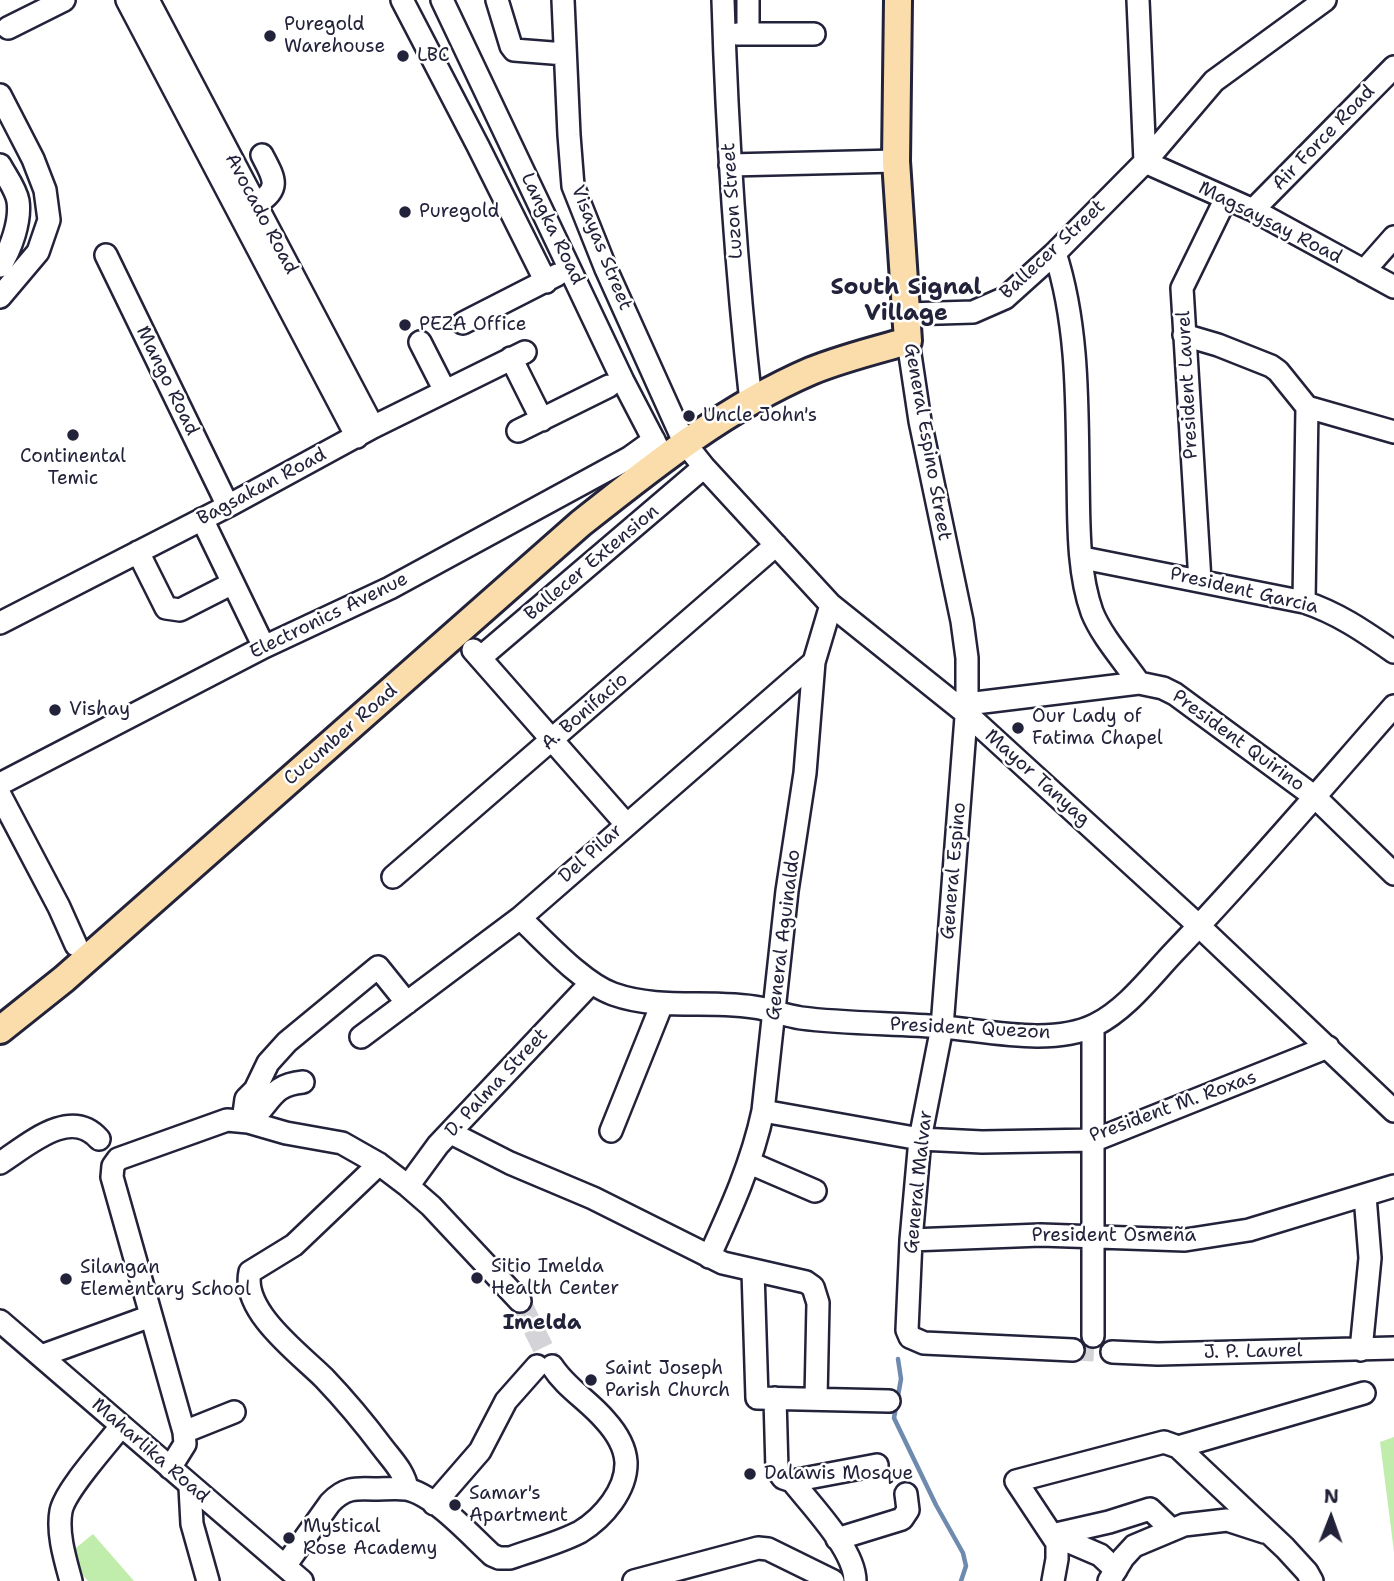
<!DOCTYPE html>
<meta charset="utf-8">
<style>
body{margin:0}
#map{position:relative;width:1394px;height:1581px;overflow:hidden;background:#fff;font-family:"Shantell Sans",sans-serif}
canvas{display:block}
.north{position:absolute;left:1296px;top:1483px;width:70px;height:70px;-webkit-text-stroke:5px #fff;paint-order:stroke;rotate:1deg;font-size:19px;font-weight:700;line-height:28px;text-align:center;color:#22223b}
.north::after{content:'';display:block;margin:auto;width:24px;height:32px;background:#22223b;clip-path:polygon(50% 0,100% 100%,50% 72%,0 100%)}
</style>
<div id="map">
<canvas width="1394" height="1581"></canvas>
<div class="north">N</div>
</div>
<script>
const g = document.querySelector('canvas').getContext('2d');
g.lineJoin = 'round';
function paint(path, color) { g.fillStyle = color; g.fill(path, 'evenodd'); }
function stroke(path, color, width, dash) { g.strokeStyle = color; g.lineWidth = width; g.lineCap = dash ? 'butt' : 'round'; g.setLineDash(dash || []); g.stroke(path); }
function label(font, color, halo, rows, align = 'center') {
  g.font = font + ' "Shantell Sans",sans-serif'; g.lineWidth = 5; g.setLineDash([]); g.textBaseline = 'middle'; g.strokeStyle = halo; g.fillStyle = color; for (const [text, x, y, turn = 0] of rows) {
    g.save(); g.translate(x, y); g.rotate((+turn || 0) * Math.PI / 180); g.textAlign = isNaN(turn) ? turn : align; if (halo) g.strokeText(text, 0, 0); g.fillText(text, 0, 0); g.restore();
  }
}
const green = new Path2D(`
 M1394,1437v115l-14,-110z
 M93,1534l41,47h-46l-22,-25z`);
const stream = new Path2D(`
 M898,1359l3,20 -7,39 42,87 27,48 3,13 -5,15`);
const minorTunnel = new Path2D(`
 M520,1301l32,65
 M1073,1350l39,2`);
const minor = new Path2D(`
 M127,0l230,437
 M148,0l225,427
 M402,0l76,146 68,136
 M442,0l181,381 37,71
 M497,0l14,46 3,4 51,4
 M563,0l6,135 4,51 33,83 78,173 20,25 127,138 136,109 232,212 195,185
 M723,0c4,135 13,268 28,402
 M1138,0l7,162
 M8,28l56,-28
 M737,34h11v-34
 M748,34h66
 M0,95l33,64 12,31 4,30 -11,32 -38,45
 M1145,162l108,48 141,77
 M0,165c6,11 16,24 18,36 3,20 -7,48 -18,65
 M730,165l166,-4
 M256,204c26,-15 18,-26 6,-49
 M1253,210l141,-143
 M1055,253c23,71 22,148 23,222 1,43 -1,95 14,137 10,25 32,49 47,71
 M106,255l122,251
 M1364,271l30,-34
 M907,314l66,-2 32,-14 50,-45 90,-91 69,-81 111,-81
 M463,323l94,-48
 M1184,335l34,10 53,21 7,5 29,36 87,25
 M908,341l12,80 42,200 5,37v46l-25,323 -22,112 -9,101 -4,90 3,7 14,6 149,7
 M420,342l25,49
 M511,358l31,62
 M518,431l91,-45
 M202,519l62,128
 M138,552l28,56 14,2 53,-27
 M1083,558l221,44c34,11 61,30 90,50
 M1200,581l-18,-293 44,-90
 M1304,602l3,-195
 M0,623l228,-117 145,-79 152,-75
 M473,650l153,174
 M480,658l224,-191
 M967,704l172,-21 24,5 12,6 140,103 79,77
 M0,784l264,-137 126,-59 239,-130 25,-18
 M0,795l59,112 17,38
 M393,877l383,-332
 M520,918c25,23 62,65 93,76 48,17 98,5 147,14 14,3 27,8 41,10 47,6 95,5 142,9 45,4 110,19 152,-2 32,-16 56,-49 81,-75 75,-78 146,-162 218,-244
 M361,1037l159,-119 294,-256
 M763,1111l157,28 62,3 113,-2 233,-93
 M243,1121l3,-22 9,-9 13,-27 19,-21 91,-75 29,36
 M248,1122c24,-18 21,-37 55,-40
 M611,1131l51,-127
 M451,1133l59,30 83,35 130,65 83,19 7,5 5,16 -2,96
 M0,1163c27,-17 70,-57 99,-24
 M750,1163l65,28
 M379,1164l-85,81 -44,27c-9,39 50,82 74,106 21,22 41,46 59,70 10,13 22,25 24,41
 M408,1186l30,-41 153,-162
 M911,1240l130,-5 144,5 64,-10 145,-44
 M709,1257c22,-48 43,-94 54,-146l24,-220 18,-118 9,-111 17,-57
 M753,1271l4,127 132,3
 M0,1321l302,260
 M1093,1336v-310
 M1361,1350l9,-92 -5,-62
 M1112,1352l46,2 236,-6
 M41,1356l110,-40
 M775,1398l2,72 6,8 9,3 85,-16
 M184,1432l50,-20
 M1178,1447l186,-54
 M170,1468l15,-24 -1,-12 -72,-255 1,-11 5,-7 109,-39 21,2 38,11 56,10 37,21 29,22 23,20 89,95
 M792,1481c19,24 63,69 63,100
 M190,1487l2,37 16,57
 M434,1504l46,-53 26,-50 31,-35
 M1052,1535l57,-13 41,-13 22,21
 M837,1539l65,-20 6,-9 -2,-16
 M1072,1543l28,12 16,15
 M285,1566l45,-63c14,-15 25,-15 44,-14 10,0 23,-1 32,0 28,5 65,47 86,66l7,3h11c22,-8 49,-15 70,-26 23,-14 47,-42 46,-70 -1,-16 -11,-31 -21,-42 -17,-20 -39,-32 -53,-54
 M71,1581c-6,-22 -14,-48 -10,-70 4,-21 46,-66 60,-85
 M634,1581l124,-33 10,1 65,32
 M1053,1581l4,-22v-16l-41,-62 148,-39 14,5 107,101 22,24 5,9
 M1109,1581l14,-23 11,-12 50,-21 43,-5 37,12`);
const major = new Path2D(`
 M0,1030l64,-51 516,-455c73,-58 145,-116 231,-153 32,-13 65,-21 97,-30l-12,-180 2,-161`);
const markers = [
 [270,36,7,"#22223b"],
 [403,56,7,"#22223b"],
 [405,212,7,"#22223b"],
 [405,325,7,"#22223b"],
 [689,416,7,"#22223b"],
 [73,435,7,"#22223b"],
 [55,710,7,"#22223b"],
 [1018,728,7,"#22223b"],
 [477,1278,7,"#22223b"],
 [66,1279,7,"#22223b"],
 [591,1380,7,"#22223b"],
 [750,1474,7,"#22223b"],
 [455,1505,7,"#22223b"],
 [289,1538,7,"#22223b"]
];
const poiNames = [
 ["Puregold",284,25],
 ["Warehouse",284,47],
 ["LBC",417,56],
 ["Puregold",419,212],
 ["PEZA Office",419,325],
 ["Uncle John's",703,416],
 ["Continental",73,457,"center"],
 ["Temic",73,479,"center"],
 ["Vishay",69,710],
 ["Our Lady of",1032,717],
 ["Fatima Chapel",1032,739],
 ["Sitio Imelda",491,1267],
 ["Health Center",491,1289],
 ["Silangan",80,1268],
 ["Elementary School",80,1290],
 ["Saint Joseph",605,1369],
 ["Parish Church",605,1391],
 ["Dalawis Mosque",764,1474],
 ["Samar's",469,1494],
 ["Apartment",469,1516],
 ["Mystical",303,1527],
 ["Rose Academy",303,1549]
];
const streetNames = [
 ["Air Force Road",1324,138,-46],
 ["Luzon Street",733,201,-94],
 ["Avocado Road",261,214,62],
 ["Magsaysay Road",1270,223,27],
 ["Langka Road",552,229,64],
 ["Visayas Street",601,248,68],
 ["Ballecer Street",1053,250,-43],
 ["Mango Road",167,381,64],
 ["President Laurel",1188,385,-93],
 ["General Espino Street",927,442,80],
 ["Bagsakan Road",262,487,-28],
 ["Ballecer Extension",592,563,-40],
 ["President Garcia",1244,591,13],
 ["Electronics Avenue",329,616,-26],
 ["A. Bonifacio",585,712,-41],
 ["Cucumber Road",341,735,-41],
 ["President Quirino",1238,741,36],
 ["Mayor Tanyag",1037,778,42],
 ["Del Pilar",591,854,-42],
 ["General Espino",954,871,-85],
 ["General Aguinaldo",784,935,-83],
 ["President Quezon",970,1029,3],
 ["D. Palma Street",497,1083,-47],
 ["President M. Roxas",1173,1107,-20],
 ["General Malvar",919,1182,-84],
 ["President Osmeña",1114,1236],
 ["J. P. Laurel",1253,1352,-1],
 ["Maharlika Road",150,1451,41]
];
const neighbourhoodNames = [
 ["Imelda",542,1324]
];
const quarterNames = [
 ["South Signal",906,288],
 ["Village",906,314]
];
paint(green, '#c0edab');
stroke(stream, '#6e8aaf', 4.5);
stroke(minorTunnel, '#d3d3d8', 21, [21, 10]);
stroke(minor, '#22223b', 26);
stroke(major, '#22223b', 32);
stroke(minor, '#fff', 21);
stroke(major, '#faddab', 26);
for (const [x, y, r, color] of markers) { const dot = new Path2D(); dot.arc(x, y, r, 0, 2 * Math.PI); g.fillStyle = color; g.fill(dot); stroke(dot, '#fff', 2.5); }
label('19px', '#22223b', '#fff', poiNames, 'left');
label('19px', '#22223b', '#fff', streetNames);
label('bold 21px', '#22223b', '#fff', neighbourhoodNames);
label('bold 23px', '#22223b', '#fff', quarterNames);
</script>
